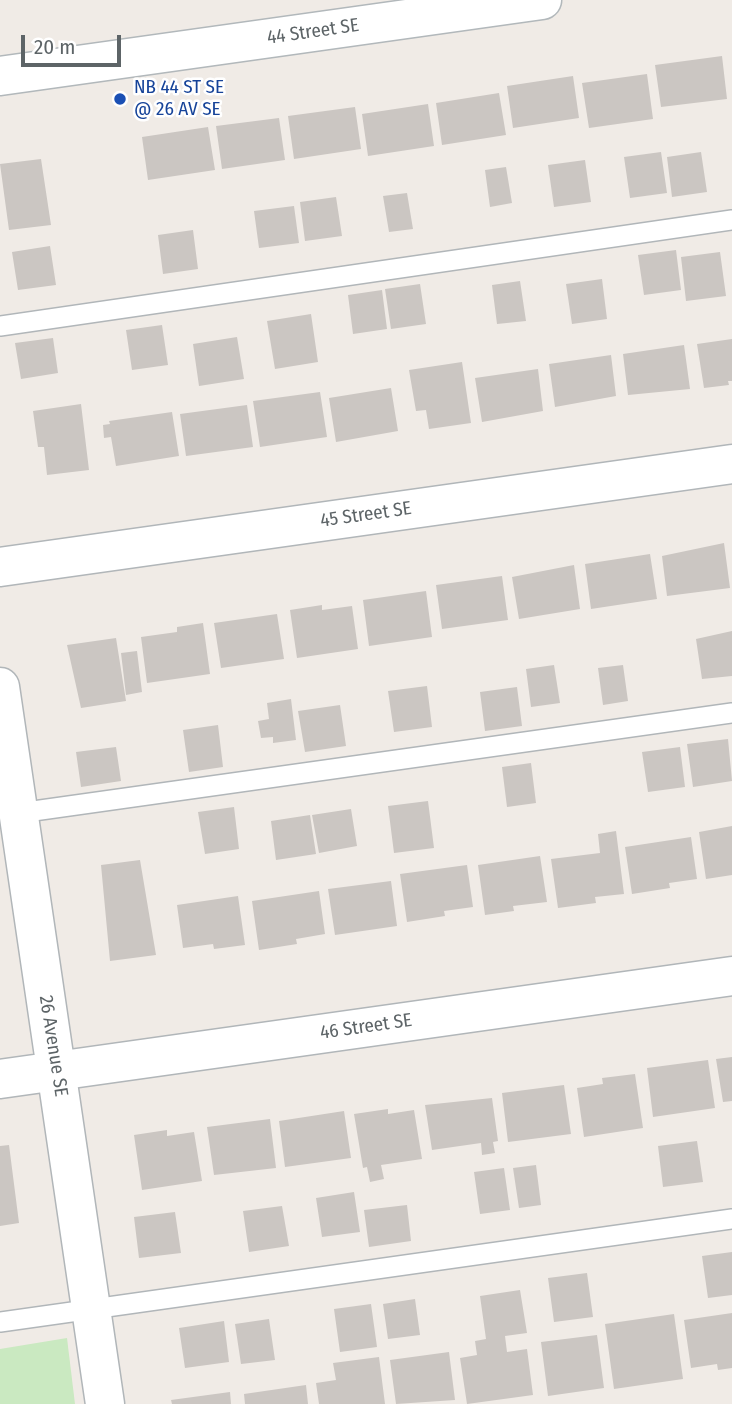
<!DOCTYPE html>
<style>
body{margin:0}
#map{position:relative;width:732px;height:1404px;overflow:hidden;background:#f0ebe6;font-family:"Fira Sans Condensed",sans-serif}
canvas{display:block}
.scale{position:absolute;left:21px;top:35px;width:100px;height:32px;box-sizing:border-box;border:4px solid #5d6467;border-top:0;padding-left:9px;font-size:21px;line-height:24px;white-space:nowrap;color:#5d6467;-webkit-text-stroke:5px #fff;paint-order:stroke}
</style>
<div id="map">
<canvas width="732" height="1404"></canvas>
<div class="scale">20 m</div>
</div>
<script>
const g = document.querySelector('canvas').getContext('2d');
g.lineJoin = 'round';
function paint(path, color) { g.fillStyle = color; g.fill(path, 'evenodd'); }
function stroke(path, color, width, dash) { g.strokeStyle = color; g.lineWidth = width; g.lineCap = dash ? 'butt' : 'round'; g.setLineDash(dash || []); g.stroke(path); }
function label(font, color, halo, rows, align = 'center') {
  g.font = font + ' "Fira Sans Condensed",sans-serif'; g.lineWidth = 5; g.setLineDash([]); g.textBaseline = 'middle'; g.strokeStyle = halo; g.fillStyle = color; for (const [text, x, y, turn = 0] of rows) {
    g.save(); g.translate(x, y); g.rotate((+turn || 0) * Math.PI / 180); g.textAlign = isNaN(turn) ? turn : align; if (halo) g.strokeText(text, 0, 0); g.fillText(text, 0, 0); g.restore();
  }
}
const green = new Path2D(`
 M67,1338l8,66h-75v-55z`);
const building = new Path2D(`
 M722,56l5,43 -66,8 -6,-42z
 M647,74l6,45 -64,9 -7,-45z
 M573,76l6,42 -66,10 -6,-42z
 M499,93l7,42 -64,10 -6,-42z
 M428,104l6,42 -66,10 -6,-42z
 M355,107l6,42 -67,10 -6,-43z
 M279,118l6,42 -63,9 -6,-43z
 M208,127l7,43 -67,10 -6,-43z
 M661,152l6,41 -37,5 -6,-41z
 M701,152l6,40 -35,5 -5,-40z
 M41,159l10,66 -42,5 -9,-66z
 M585,160l6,42 -37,5 -6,-42z
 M506,167l6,36 -22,4 -5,-37z
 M407,193l6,36 -24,3 -6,-36z
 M336,197l6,39 -37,5 -5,-39z
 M294,206l5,37 -40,5 -5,-37z
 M193,230l5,39 -35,5 -5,-39z
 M50,246l6,39 -38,5 -6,-38z
 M676,250l5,40 -37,5 -6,-40z
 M720,252l6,44 -40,5 -5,-44z
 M602,279l5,40 -35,5 -6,-40z
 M520,281l6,40 -29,3 -5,-39z
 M420,284l6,40 -35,5 -6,-40z
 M382,290l5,39 -34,5 -5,-39z
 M311,314l7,48 -43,7 -8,-48z
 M162,325l6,40 -36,5 -6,-40z
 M237,337l7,42 -45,7 -6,-42z
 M53,338l5,35 -37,6 -6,-36z
 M732,339v42h-4l1,4 -25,3 -7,-44z
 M684,345l6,44 -62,6 -5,-41z
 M611,355l5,41 -61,11 -6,-43z
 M462,362l9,61 -42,6 -3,-19 -10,1 -7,-41z
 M538,369l5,42 -61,11 -7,-44z
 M391,388l7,43 -62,11 -7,-44z
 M320,392l7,45 -67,10 -7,-46z
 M81,404l8,66 -42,5 -3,-28h-6l-5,-36z
 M247,405l6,42 -67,9 -6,-42z
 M172,412l7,44 -63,10 -5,-29 -7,1 -1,-13 7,-1 -1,-3z
 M724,543l6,45 -63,8 -5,-40z
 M650,554l7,45 -66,10 -6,-45z
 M574,565l6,44 -61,10 -7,-42z
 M502,576l6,44 -66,9 -6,-44z
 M426,591l6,46 -63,9 -6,-46z
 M322,605v5l30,-4 6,43 -61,9 -7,-48z
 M277,614l7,45 -63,9 -7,-45z
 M203,623l7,51 -63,9 -6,-46 36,-5v-5z
 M732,631v45l-30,3 -6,-40z
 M116,638l10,63 -45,7 -14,-63z
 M137,651l5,41 -16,3 -5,-42z
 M554,665l6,38 -29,4 -5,-38z
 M623,665l5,36 -25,4 -5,-37z
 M427,686l5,41 -38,5 -6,-41z
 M517,687l5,39 -37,5 -5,-39z
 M291,699l5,41 -23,3v-6l-12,1 -3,-17 11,-2 -2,-16z
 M340,705l6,41 -41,6 -7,-41z
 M218,725l5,42 -34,5 -6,-42z
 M728,739l4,42 -39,6 -6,-43z
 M116,747l5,34 -40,6 -5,-35z
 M680,747l5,40 -37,5 -6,-40z
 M531,763l5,40 -29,4 -5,-40z
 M428,801l6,47 -40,5 -6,-47z
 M234,807l5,42 -34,5 -7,-42z
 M351,809l6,37 -38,7 -7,-38z
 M310,815l6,39 -40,6 -5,-39z
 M732,826v49l-26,4 -7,-47z
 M616,831l8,63 -29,3 1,6 -38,5 -7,-49 49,-6 -2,-19z
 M691,837l6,42 -28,4 1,5 -38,6 -7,-47z
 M540,856l7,46 -34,4 1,5 -29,4 -7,-50z
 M140,860l16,95 -46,6 -9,-96z
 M467,865l6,42 -29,4 1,5 -38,6 -7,-48z
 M391,881l6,45 -62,9 -7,-46z
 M319,891l6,43 -29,5 1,5 -38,6 -7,-49z
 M238,896l7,49 -31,4 -1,-5 -30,4 -6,-43z
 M732,1057v44l-9,1 -7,-43z
 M708,1060l7,48 -62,9 -6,-49z
 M635,1074l8,54 -59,9 -7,-49 26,-4 -1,-6z
 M564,1085l7,49 -63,8 -6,-49z
 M492,1098l6,43 -5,1 2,11 -13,2 -1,-12 -49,7 -7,-45z
 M388,1109v5l26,-4 8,49 -41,6 3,14 -14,3 -3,-15 -4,1 -9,-54z
 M344,1111l7,47 -66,9 -6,-46z
 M270,1119l6,49 -62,7 -7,-48z
 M167,1130v6l27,-4 8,49 -60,9 -8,-55z
 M697,1141l6,41 -40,5 -5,-41z
 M9,1145l10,78 -19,3v-80z
 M536,1165l5,40 -22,3 -6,-40z
 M504,1168l6,42 -30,4 -6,-42z
 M354,1192l6,40 -38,5 -6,-39z
 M407,1205l4,36 -42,6 -5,-37z
 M282,1206l7,40 -40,6 -6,-41z
 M175,1212l6,41 -42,5 -5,-41z
 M732,1252v43l-24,3 -6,-42z
 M587,1273l6,44 -39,5 -6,-44z
 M520,1290l7,43 -22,3 2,16 20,-3 6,46 -66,9 -7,-46 17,-3 -2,-14 11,-2 -6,-43z
 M415,1299l5,36 -32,4 -5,-35z
 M371,1304l6,43 -37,5 -6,-43z
 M732,1313v55l-14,2 -1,-6 -26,4 -7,-48z
 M674,1314l9,65 -69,10 -9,-65z
 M269,1319l6,41 -34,4 -6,-40z
 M224,1321l5,41 -44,6 -6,-40z
 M597,1335l7,53 -56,8 -7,-54z
 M449,1352l6,48 -59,4 -6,-44z
 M379,1357l6,47h-66l-3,-21 20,-3 -3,-17z
 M306,1385l2,19h-63l-1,-10z
 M230,1392l1,12h-59l-1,-4z`);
const lane = new Path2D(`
 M0,326l732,-106
 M12,814l720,-101
 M0,1322l732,-103`);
const street = new Path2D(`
 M0,567l732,-103
 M0,687l105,717
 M0,1079l732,-103`);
const secondary = new Path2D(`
 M0,76l542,-76`);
const markers = [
 [120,99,7,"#1a4fb4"]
];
const streetNames = [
 ["44 Street SE",313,32,-8],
 ["45 Street SE",366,515,-8],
 ["46 Street SE",366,1027,-8],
 ["26 Avenue SE",53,1046,81]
];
const transitNames = [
 ["NB 44 ST SE",134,88],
 ["@ 26 AV SE",134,110]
];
paint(green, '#cae9c1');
paint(building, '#cbc6c2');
stroke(lane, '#b1b6b9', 22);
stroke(street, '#b1b6b9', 41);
stroke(secondary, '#b2b8bb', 41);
stroke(lane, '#fff', 19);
stroke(street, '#fff', 38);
stroke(secondary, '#fff', 38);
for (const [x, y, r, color] of markers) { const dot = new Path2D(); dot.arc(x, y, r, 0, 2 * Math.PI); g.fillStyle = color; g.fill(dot); stroke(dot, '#fff', 2.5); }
label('19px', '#5d6467', '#fff', streetNames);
label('19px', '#164399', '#fff', transitNames, 'left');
</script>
